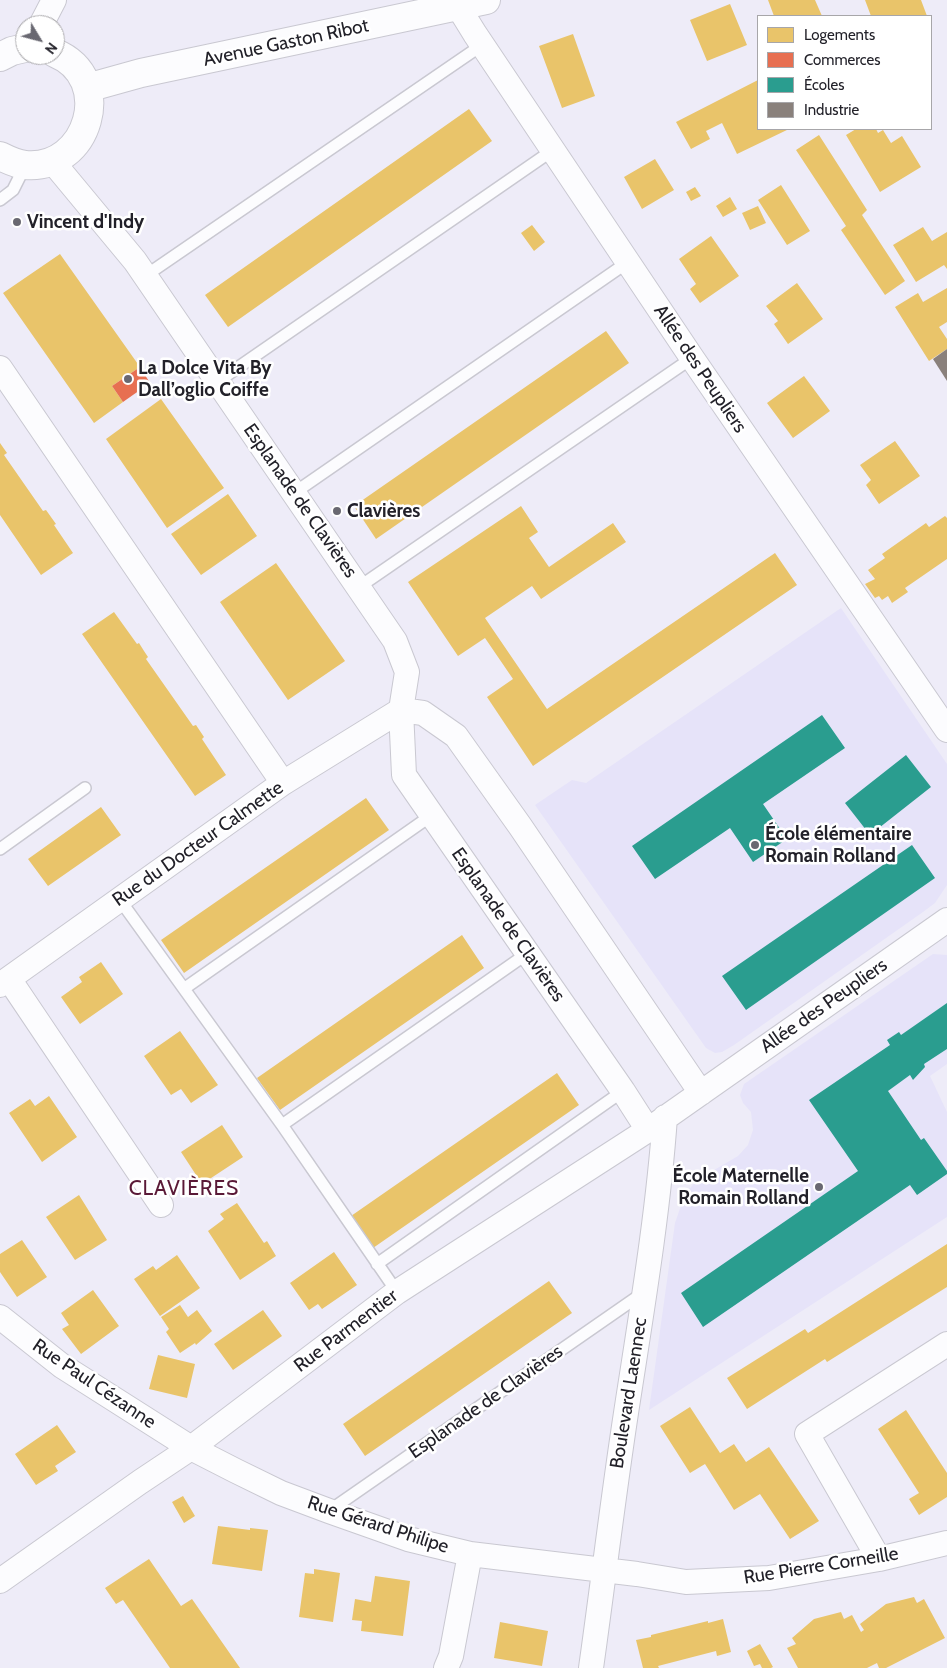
<!DOCTYPE html>
<meta charset="utf-8">
<style>
body{margin:0}
#map{position:relative;width:947px;height:1668px;overflow:hidden;background:#eeecf8;font-family:Cabin,sans-serif}
canvas{display:block}
.legend{position:absolute;left:757px;top:15px;width:175px;height:115px;box-sizing:border-box;background:#fff;border:1px solid #a7a6a9;margin:0;padding:6px 9px;list-style:none;font-size:15px;color:#222129}
.legend li{display:flex;align-items:center;gap:10px;height:25px}
.legend b{width:25px;border:1px solid #a7a6a9}
.north{position:absolute;left:15px;top:15px;width:50px;height:50px;box-sizing:border-box;background:#fff;border:1px solid #a7a6a9;border-radius:50%;rotate:127deg;font-size:14px;font-weight:700;line-height:20px;text-align:center;color:#222129}
.north::after{content:'';display:block;margin:auto;width:18px;height:22px;background:#696871;clip-path:polygon(50% 0,100% 100%,50% 72%,0 100%)}
</style>
<div id="map">
<canvas width="947" height="1668"></canvas>
<ul class="legend">
<li><b style="height:14px;background:#e9c46a"></b>Logements</li>
<li><b style="height:14px;background:#e76f51"></b>Commerces</li>
<li><b style="height:14px;background:#2a9d8f"></b>Écoles</li>
<li><b style="height:14px;background:#8a817c"></b>Industrie</li>
</ul>
<div class="north">N</div>
</div>
<script>
const g = document.querySelector('canvas').getContext('2d');
g.lineJoin = 'round';
function paint(path, color) { g.fillStyle = color; g.fill(path, 'evenodd'); }
function stroke(path, color, width, dash) { g.strokeStyle = color; g.lineWidth = width; g.lineCap = dash ? 'butt' : 'round'; g.setLineDash(dash || []); g.stroke(path); }
function label(font, color, halo, rows, align = 'center') {
  g.font = font + ' Cabin,sans-serif'; g.lineWidth = 5; g.setLineDash([]); g.textBaseline = 'middle'; g.strokeStyle = halo; g.fillStyle = color; for (const [text, x, y, turn = 0] of rows) {
    g.save(); g.translate(x, y); g.rotate((+turn || 0) * Math.PI / 180); g.textAlign = isNaN(turn) ? turn : align; if (halo) g.strokeText(text, 0, 0); g.fillText(text, 0, 0); g.restore();
  }
}
const built = new Path2D(`
 M841,608l106,156v121l-12,18 -12,9 -189,133 -12,7 -7,1 -9,-5 -171,-243 37,-25 14,3z
 M933,954l14,1v109l-17,12 17,36v105l-298,193 26,-187 10,-29 12,-14 41,-24 10,-11 5,-15 -2,-18 -8,-9 -3,-8 4,-11z`);
const homes = new Path2D(`
 M768,0h47l7,16h-48z
 M865,0h56l6,16h-56z
 M730,4l17,41 -40,16 -17,-41z
 M573,34l22,62 -33,12 -23,-62z
 M758,80v49h31l-52,25 -15,-31 -16,8 4,8 -19,10 -15,-27z
 M469,109l23,32 -264,186 -23,-32z
 M856,129h20l2,4 5,-3 8,13 11,-7 19,31 -41,25 -34,-57z
 M819,135l48,75 -5,5 43,66 -20,14 -44,-65 5,-4 -50,-76z
 M655,159l19,31 -32,19 -18,-32z
 M781,185l29,46 -23,14 -29,-45z
 M695,187l6,9 -10,5 -5,-9z
 M730,197l7,12 -14,8 -7,-11z
 M758,206l8,17 -16,7 -8,-17z
 M532,225l13,17 -11,9 -13,-18z
 M923,227l9,14 15,-9v37l-3,-4 -28,17 -23,-37z
 M711,236l28,40 -39,27 -10,-14 6,-5 -17,-25z
 M60,254l80,113 -28,19 11,16 -29,21 -91,-130z
 M797,283l26,36 -35,25 -14,-20 4,-3 -12,-15z
 M947,288v34l-8,5 8,12v10l-18,12 -34,-54 23,-14 5,9z
 M606,331l23,32 -253,176 -22,-33z
 M804,376l26,35 -37,27 -26,-35z
 M161,399l63,89 -57,40 -61,-89z
 M895,441l25,35 -41,28 -13,-19 5,-5 -11,-15z
 M0,443l7,10 -3,2 39,56 3,-1 10,14 -2,1 19,28 -32,22 -41,-60z
 M228,494l29,42 -56,39 -30,-41z
 M521,506l17,26 -9,6 20,29 64,-44 13,19 -85,57 -9,-13 -47,32 62,91 228,-156 22,32 -264,181 -46,-69 26,-18 -28,-41 -27,18 -50,-74z
 M945,516l2,2v41l-42,29 3,4 -16,11 -4,-7 -6,4 -3,-4 -4,2 -10,-14 10,-5 -7,-9 17,-12 -3,-4 44,-31 3,4z
 M276,563l69,98 -57,39 -68,-98z
 M114,612l23,32 2,-1 5,8 4,6 -2,2 47,67 3,-1 8,12 -2,2 24,36 -31,21 -113,-162z
 M366,798l23,32 -205,143 -23,-33z
 M101,807l20,28 -73,51 -20,-27z
 M462,935l22,33 -204,142 -23,-32z
 M101,962l22,32 -43,30 -19,-27 21,-15 -3,-5z
 M180,1031l38,54 -27,18 -10,-14 -10,6 -27,-39z
 M557,1073l22,32 -206,143 -22,-32z
 M49,1096l28,41 -35,25 -33,-49 21,-14 5,7z
 M222,1125l21,32 -41,27 -21,-32z
 M79,1195l28,45 -32,20 -29,-43z
 M237,1203l27,40 3,-2 9,15 -36,24 -32,-49 16,-12 -4,-5z
 M22,1240l25,37 -30,20 -17,-25v-18z
 M947,1244v43l-120,75 -2,-3 -78,50 -20,-31 78,-49 3,4z
 M334,1252l23,33 -35,24 -4,-5 -9,6 -19,-27z
 M177,1255l23,33 -40,28 -26,-37 19,-13 3,4z
 M549,1281l23,32 -207,143 -22,-32z
 M93,1290l26,36 -38,28 -19,-25 7,-4 -8,-12z
 M180,1305l8,12 9,-7 15,21 -16,14 -1,-2 -15,10 -14,-21 3,-3 -8,-12z
 M263,1310l19,26 -49,34 -19,-26z
 M158,1355l37,9 -8,34 -38,-9z
 M690,1407l30,46 14,-9 12,18 23,-15 50,74 -29,18 -30,-45 -26,16 -29,-46 -15,9 -30,-47z
 M906,1410l41,63v24l-28,18 -10,-16 10,-6 -41,-64z
 M57,1425l19,27 -21,14 3,5 -22,14 -21,-31z
 M183,1496l12,20 -11,7 -12,-21z
 M218,1526l32,4v-2l18,2 -6,41 -50,-7z
 M149,1559l32,47 11,-7 48,69h-70l-47,-68 -7,4 -11,-16z
 M314,1569l26,4 -7,49 -34,-5 6,-44 9,1z
 M375,1576l35,5 -7,55 -42,-5 1,-10 -10,-1 3,-21 16,3z
 M914,1597l3,6 7,-4 21,39 -59,30h-7l-2,-5 -10,5h-69l-11,-20 9,-4 -4,-6 22,-19 27,-7 3,7 8,-4 9,17 3,-2 -4,-6 26,-20z
 M723,1619l8,33 -14,4 -1,-5 -58,15 1,2h-16l-7,-28 15,-3v-2l57,-14v2z
 M500,1622l48,9 -6,35 -48,-8z
 M760,1644l13,23 -2,1h-9l-2,-4 -6,2 -7,-15z`);
const shops = new Path2D(`
 M140,367l10,16 -27,19 -11,-16z`);
const schools = new Path2D(`
 M822,715l23,33 -82,56 24,35 -34,23 -23,-34 -75,51 -23,-33z
 M906,755l25,32 -61,48 -25,-32z
 M912,845l23,33 -189,132 -24,-34z
 M947,1003v46l-23,15 1,3 -12,13 -3,-5 -22,16 33,49 3,-2 23,33v3l-30,21 -7,-10 -207,142 -22,-34 177,-122 -49,-71 81,-55 -3,-5 12,-8 2,3z`);
const industry = new Path2D(`
 M947,349v32l-14,-22z`);
const service = new Path2D(`
 M0,200l13,-10 12,-24
 M145,276l337,-231
 M217,382l336,-232
 M294,493l334,-231
 M359,587l333,-229
 M0,849l85,-61
 M120,900l162,225 115,167
 M185,988l247,-173
 M282,1125l246,-172
 M377,1264l246,-173
 M329,1511l314,-218`);
const minor = new Path2D(`
 M454,0l21,34 217,324 255,372
 M41,25l13,-25
 M52,161l83,100 260,380 12,31 -6,38 3,65 219,316 25,39
 M0,368l283,415
 M401,710l22,3 33,23 64,90 181,267
 M9,979l152,226
 M0,985l283,-202 118,-73
 M0,1317l62,49 129,82 45,23 45,22 48,18 79,28 62,15 167,20 49,8 83,-4 110,-19 68,-16
 M879,1559l-72,-125 140,-90
 M0,1581l140,-99 51,-34 206,-156 251,-162 299,-210
 M446,1668l5,-12 19,-102
 M591,1668c12,-85 22,-170 35,-255 15,-98 32,-197 39,-296`);
const tertiary = new Path2D(`
 M0,57l12,-6 13,-3
 M87,88l54,-15 345,-73
 M0,156c8,4 16,8 25,9 64,6 91,-87 30,-112`);
const markers = [
 [17,222,5,"#696871"],
 [128,379,5,"#696871"],
 [337,511,5,"#696871"],
 [755,845,5,"#696871"],
 [819,1187,5,"#696871"]
];
const streetNames = [
 ["Avenue Gaston Ribot",286,43,-12],
 ["Allée des Peupliers",700,369,56],
 ["Esplanade de Clavières",300,501,55],
 ["Rue du Docteur Calmette",198,844,-35],
 ["Esplanade de Clavières",508,925,55],
 ["Allée des Peupliers",824,1006,-35],
 ["Rue Parmentier",346,1331,-37],
 ["Rue Paul Cézanne",94,1384,34],
 ["Boulevard Laennec",629,1393,-81],
 ["Esplanade de Clavières",486,1402,-35],
 ["Rue Gérard Philipe",378,1525,18],
 ["Rue Pierre Corneille",821,1566,-9]
];
const poiNames = [
 ["Vincent d'Indy",27,222],
 ["La Dolce Vita By",138,368],
 ["Dall’oglio Coiffe",138,390],
 ["Clavières",347,511],
 ["École élémentaire",765,834],
 ["Romain Rolland",765,856],
 ["École Maternelle",809,1176,"right"],
 ["Romain Rolland",809,1198,"right"]
];
const quarterNames = [
 ["CLAVIÈRES",184,1189]
];
paint(built, '#e6e3f9');
paint(homes, '#e9c46a');
paint(shops, '#e76f51');
paint(schools, '#2a9d8f');
paint(industry, '#8a817c');
stroke(service, '#c9c8d1', 14);
stroke(minor, '#c9c8d1', 26);
stroke(tertiary, '#c9c8d1', 30);
stroke(service, '#fcfcfe', 11);
stroke(minor, '#fcfcfe', 24);
stroke(tertiary, '#fcfcfe', 28);
for (const [x, y, r, color] of markers) { const dot = new Path2D(); dot.arc(x, y, r, 0, 2 * Math.PI); g.fillStyle = color; g.fill(dot); stroke(dot, '#fff', 2); }
label('19px', '#222129', '#fff', streetNames);
label('bold 19px', '#222129', '#fff', poiNames, 'left');
g.letterSpacing = '1px';
label('21px', '#5a1937', '#fff', quarterNames);
g.letterSpacing = '0px';
</script>
